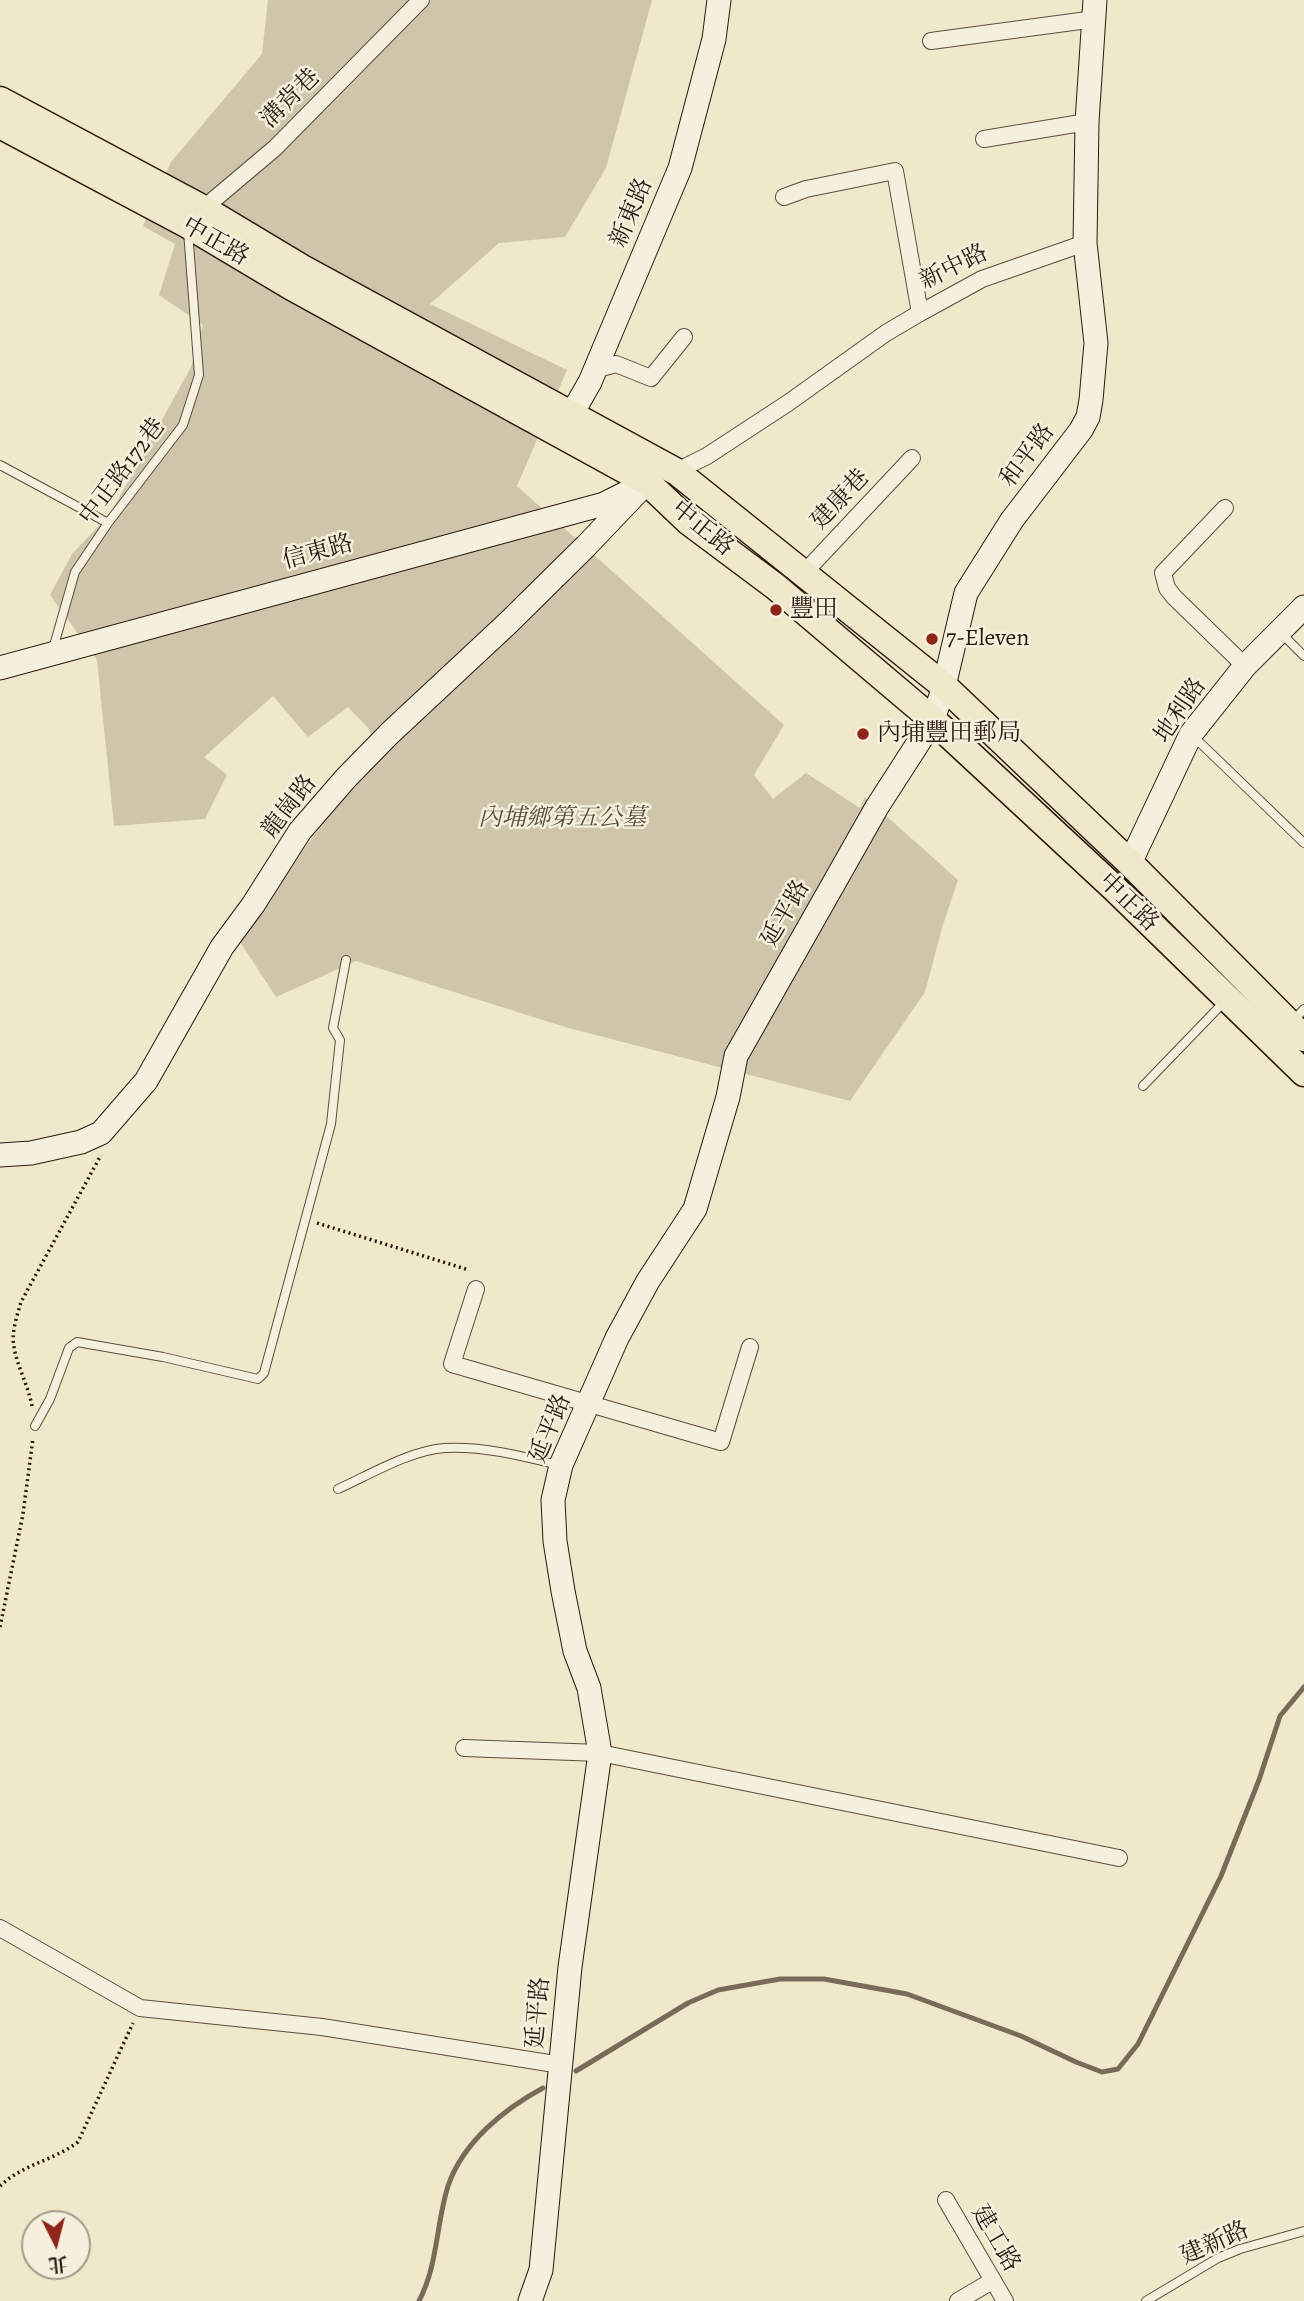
<!DOCTYPE html>
<meta charset="utf-8">
<style>
body{margin:0}
#map{position:relative;width:1304px;height:2301px;overflow:hidden;background:#f0e8cb;font-family:Alegreya,"Noto Serif TC",serif}
canvas{display:block}
.north{position:absolute;left:21px;top:2210px;width:70px;height:70px;box-sizing:border-box;background:#f5f0dd;border:2px solid #a49a8a;border-radius:50%;rotate:174deg;font-size:19px;font-weight:700;line-height:28px;text-align:center;color:#2b190e}
.north::after{content:'';display:block;margin:auto;width:24px;height:32px;background:#8f2418;clip-path:polygon(50% 0,100% 100%,50% 72%,0 100%)}
</style>
<div id="map">
<canvas width="1304" height="2301"></canvas>
<div class="north">北</div>
</div>
<script>
const g = document.querySelector('canvas').getContext('2d');
g.lineJoin = 'round';
function paint(path, color) { g.fillStyle = color; g.fill(path, 'evenodd'); }
function stroke(path, color, width, dash) { g.strokeStyle = color; g.lineWidth = width; g.lineCap = dash ? 'butt' : 'round'; g.setLineDash(dash || []); g.stroke(path); }
function label(font, color, halo, rows, align = 'center') {
  g.font = font + ' Alegreya,"Noto Serif TC",serif'; g.lineWidth = 5; g.setLineDash([]); g.textBaseline = 'middle'; g.strokeStyle = halo; g.fillStyle = color; for (const [text, x, y, turn = 0] of rows) {
    g.save(); g.translate(x, y); g.rotate((+turn || 0) * Math.PI / 180); g.textAlign = isNaN(turn) ? turn : align; if (halo) g.strokeText(text, 0, 0); g.fillText(text, 0, 0); g.restore();
  }
}
const green = new Path2D(`
 M268,0h384l-46,168 -41,69 -66,6 -69,61 137,66 -50,116 267,239 -30,50 19,24 33,-26 54,35 5,-11 93,83 -16,48 -17,64 -75,109 -285,-74 -209,-66 -80,36 -36,-55 69,-100 69,-92 -10,-22 -20,-21 -40,30 -35,-41 -69,61 23,18 -22,44 -91,7 -17,-166 -47,-65 22,-41 38,-40 81,-147 12,-42 -44,-30 16,-51 -32,-18 28,-64 91,-108z`);
const stream = new Path2D(`
 M576,2071l112,-68 30,-13 62,-11h44l83,15 114,42 55,26 26,10 16,-3 20,-25 83,-168 38,-96 21,-64 24,-29
 M419,2301c19,-36 17,-77 29,-115 15,-44 56,-77 95,-98`);
const path = new Path2D(`
 M317,1223l152,47
 M32,1406c-4,-21 -15,-40 -18,-59 -3,-14 3,-31 7,-45l80,-147
 M0,1627l23,-113 10,-76
 M0,2186c23,-22 53,-25 78,-44l55,-119`);
const lane = new Path2D(`
 M0,465l108,58
 M1281,633l23,23
 M53,649l22,-77 33,-49 75,-98 16,-50 -11,-144
 M1193,736l111,107
 M1292,1022l12,-13
 M1143,1086l83,-86
 M35,1426l15,-27 19,-51 8,-6 86,15 95,22 6,-6 67,-249 9,-84 -7,-12 13,-68
 M338,1489c31,-14 73,-39 107,-41 38,-2 77,8 113,17
 M1146,2301l72,-43 22,-9 64,-18`);
const street = new Path2D(`
 M931,41l164,-22
 M984,139l103,-17
 M784,197l22,-8 89,-18 25,142
 M198,213l77,-65 146,-148
 M594,370l22,-6 35,14 33,-41
 M671,474l36,-18 81,-53 98,-70 34,-20 62,-34 103,-36
 M1225,508l-62,65 4,15 7,9 71,69
 M804,573l108,-115
 M476,1289l-24,75 269,78 29,-95
 M464,1748l136,5 519,105
 M0,1928l140,80 182,19 239,38
 M946,2200l59,101
 M958,2301l34,-20`);
const secondary = new Path2D(`
 M563,429l27,-47 90,-214 34,-129 5,-39
 M0,668l604,-164 28,-14
 M1130,863l61,-129 54,-68 59,-59
 M0,1155l31,-2 50,-11 20,-9 45,-52 76,-134 31,-42 47,-74 46,-53 44,-45 118,-110 78,-77 61,-64
 M530,2301l11,-31 29,-303 30,-214 -11,-65 -14,-37 -12,-60 -8,-50 -2,-41 8,-35 56,-127 31,-57 47,-72 33,-112 8,-41 141,-249 56,-87 11,-34 22,-93 46,-73 69,-90 7,-13 3,-17 5,-57 -11,-100 2,-121 8,-122`);
const primary = new Path2D(`
 M0,100l202,108 100,60 375,204 267,214 186,177 174,175
 M0,125l188,100 104,62 355,195 42,40 87,65 157,133 181,168 190,185`);
const markers = [
 [776,610,7,"#8f2418"],
 [932,639,7,"#8f2418"],
 [863,734,7,"#8f2418"]
];
const streetNames = [
 ["溝背巷",291,99,-45],
 ["新東路",632,213,-67],
 ["中正路",215,242,30],
 ["新中路",954,268,-26],
 ["和平路",1028,456,-53],
 ["中正路172巷",123,472,-53],
 ["建康巷",841,500,-47],
 ["中正路",702,529,39],
 ["信東路",318,553,-15],
 ["地利路",1181,711,-56],
 ["龍崗路",290,807,-52],
 ["中正路",1128,903,44],
 ["延平路",786,914,-60],
 ["延平路",551,1429,-68],
 ["延平路",539,2013,-85],
 ["建工路",995,2239,60],
 ["建新路",1215,2244,-24]
];
const poiNames = [
 ["豐田",790,610],
 ["7-Eleven",946,639],
 ["內埔豐田郵局",877,734]
];
const parkNames = [
 ["內埔鄉第五公墓",562,819]
];
paint(green, '#cfc5ab');
stroke(stream, '#796b59', 5);
stroke(lane, '#5c4d3d', 10);
stroke(street, '#5c4d3d', 18);
stroke(secondary, '#2b190e', 25);
stroke(primary, '#2b190e', 29);
stroke(path, '#2b190e', 3.5, [2, 3.5]);
stroke(lane, '#f5f0dd', 8);
stroke(street, '#f5f0dd', 16);
stroke(secondary, '#f5f0dd', 23);
stroke(primary, '#f0e8cb', 26);
for (const [x, y, r, color] of markers) { const dot = new Path2D(); dot.arc(x, y, r, 0, 2 * Math.PI); g.fillStyle = color; g.fill(dot); stroke(dot, '#f5f0dd', 2.5); }
label('24px', '#2b190e', '#f5f0dd', streetNames);
label('24px', '#2b190e', '#f5f0dd', poiNames, 'left');
label('italic 24px', '#5c4d3d', '#f5f0dd', parkNames);
</script>
